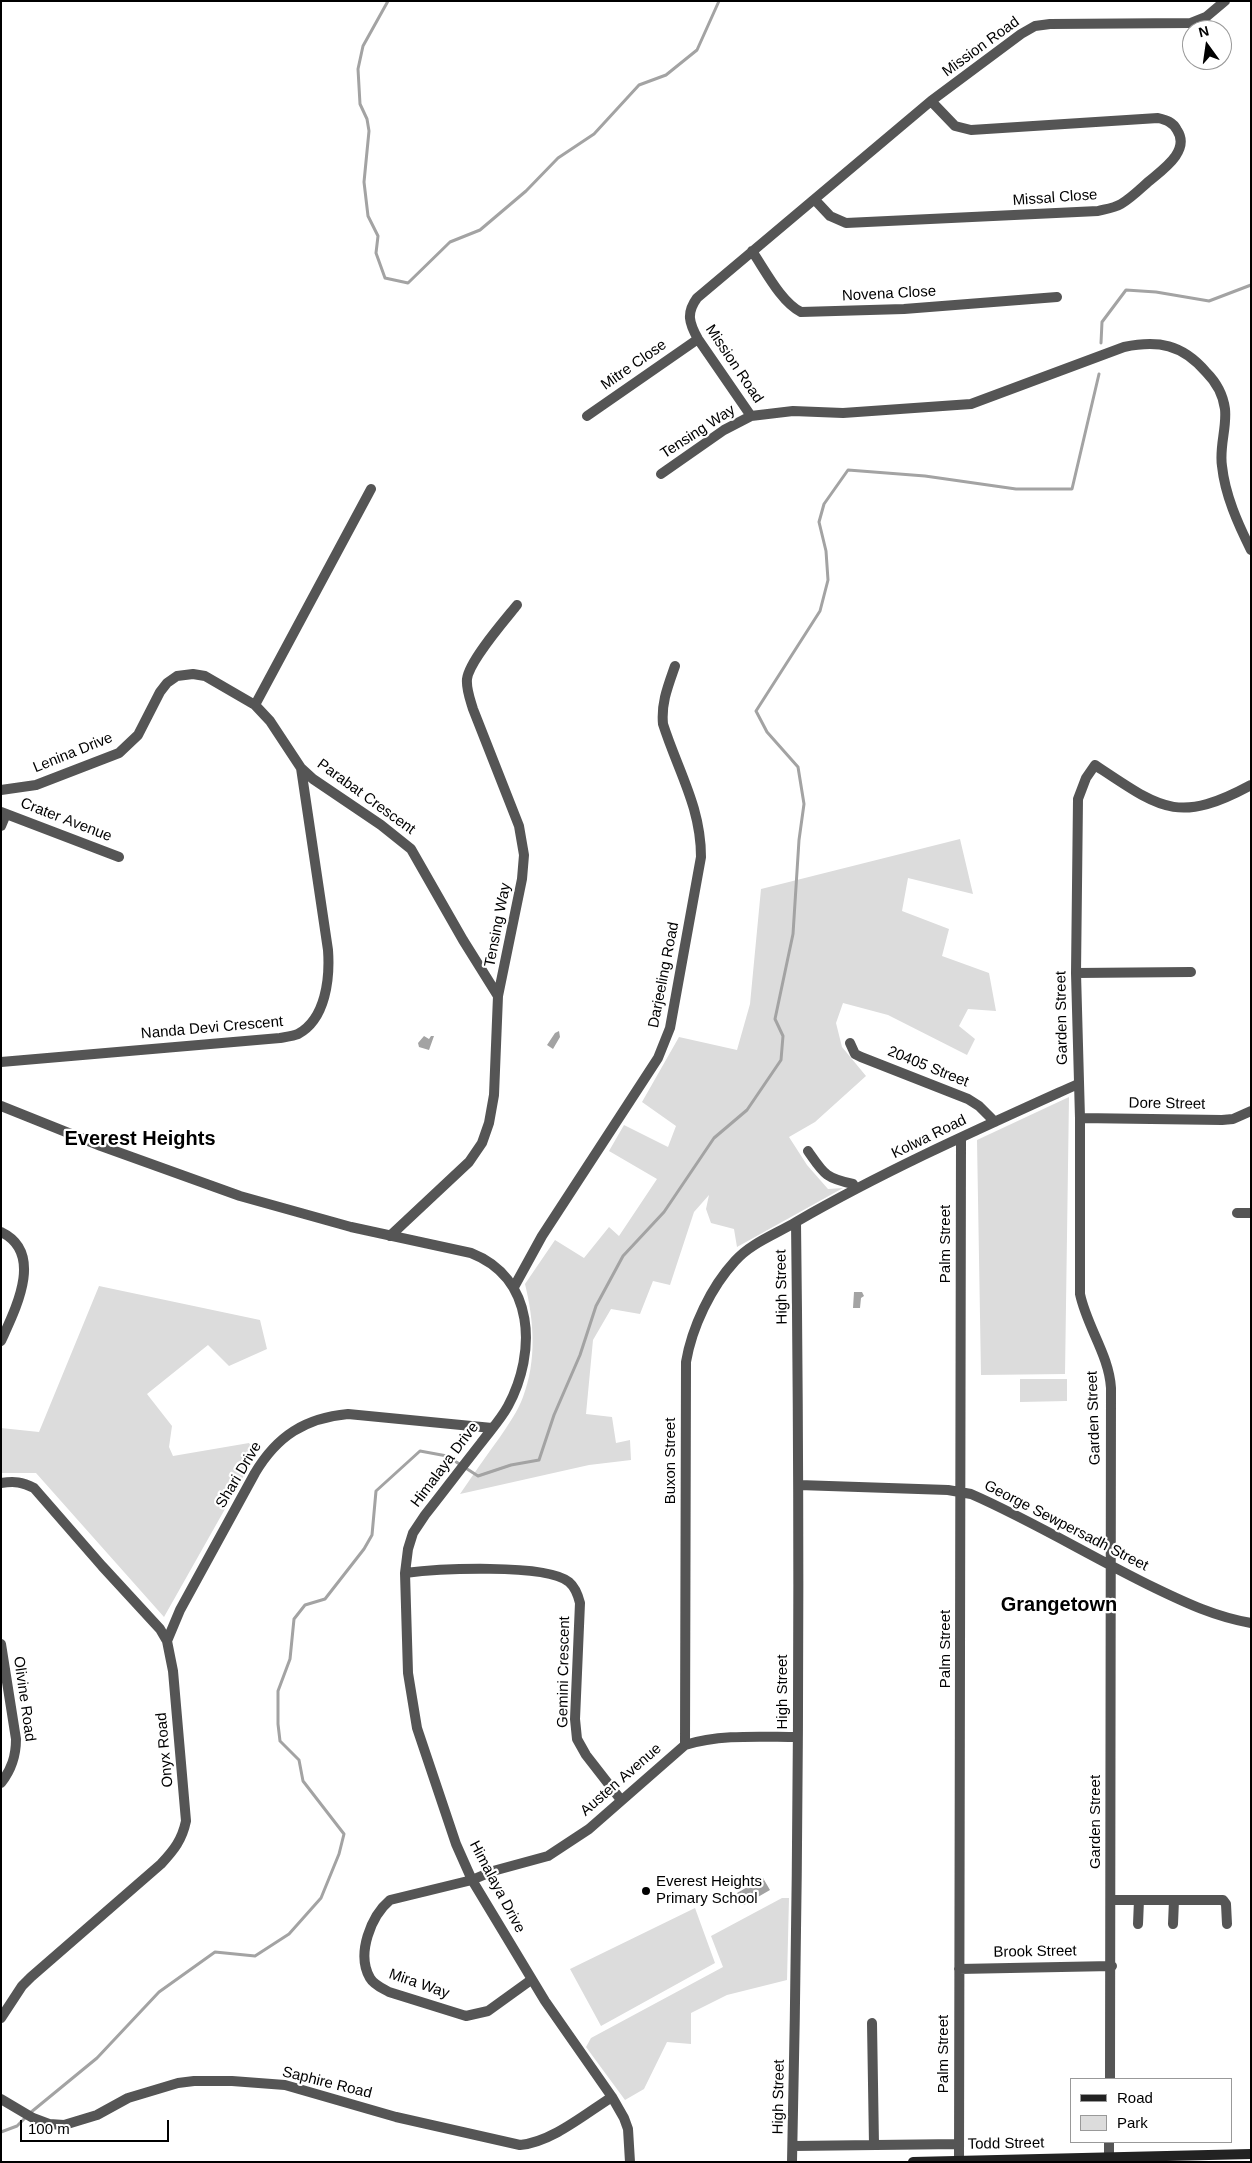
<!DOCTYPE html>
<style>
body{margin:0}
#map{position:relative;width:1252px;height:2163px;overflow:hidden;background:#fff;font-family:Helvetica,sans-serif}
canvas{display:block}
.frame{position:absolute;inset:0;border:2px solid #000;pointer-events:none}
.legend{position:absolute;left:1070px;top:2078px;width:162px;height:65px;box-sizing:border-box;background:#fff;border:1px solid #999;margin:0;padding:6px 9px;list-style:none;font-size:15px;color:#000}
.legend li{display:flex;align-items:center;gap:10px;height:25px}
.legend b{width:25px;border:1px solid #999}
.north{position:absolute;left:1182px;top:20px;width:50px;height:50px;box-sizing:border-box;background:#fff;border:1px solid #999;border-radius:50%;rotate:346deg;font-size:14px;font-weight:700;line-height:20px;text-align:center;color:#000}
.north::after{content:'';display:block;margin:auto;width:18px;height:22px;background:#000;clip-path:polygon(50% 0,100% 100%,50% 72%,0 100%)}
.scale{position:absolute;left:20px;top:2120px;width:149px;height:22px;box-sizing:border-box;border:2px solid #000;border-top:0;padding-left:6px;font-size:15px;line-height:18px;white-space:nowrap;color:#000;-webkit-text-stroke:4px #fff;paint-order:stroke}
</style>
<div id="map">
<canvas width="1252" height="2163"></canvas>
<div class="frame"></div>
<ul class="legend">
<li><b style="height:6px;background:#222"></b>Road</li>
<li><b style="height:14px;background:#dcdcdc"></b>Park</li>
</ul>
<div class="north">N</div>
<div class="scale">100 m</div>
</div>
<script>
const g = document.querySelector('canvas').getContext('2d');
g.lineJoin = 'round';
function paint(path, color) { g.fillStyle = color; g.fill(path, 'evenodd'); }
function stroke(path, color, width, dash) { g.strokeStyle = color; g.lineWidth = width; g.lineCap = dash ? 'butt' : 'round'; g.setLineDash(dash || []); g.stroke(path); }
function label(font, color, halo, rows, align = 'center') {
  g.font = font + ' Helvetica,sans-serif'; g.lineWidth = 4.5; g.setLineDash([]); g.textBaseline = 'middle'; g.strokeStyle = halo; g.fillStyle = color; for (const [text, x, y, turn = 0] of rows) {
    g.save(); g.translate(x, y); g.rotate((+turn || 0) * Math.PI / 180); g.textAlign = isNaN(turn) ? turn : align; if (halo) g.strokeText(text, 0, 0); g.fillText(text, 0, 0); g.restore();
  }
}
const green = new Path2D(`
 M960,839l13,55 -65,-16 -6,33 47,18 -7,27 47,17 7,38 -28,-2 -9,17 16,13 -8,16 -79,-40 -45,-12 -7,20 6,24 24,29 -51,46 -26,15 18,28 21,24 15,-1 -106,59 -3,-18 -23,-6 -5,-14 3,-14 -15,17 -24,73 -17,-4 -13,33 -29,-5 -18,31 -7,74 26,3 4,26 14,-3 1,20 -42,5 -129,29c13,-19 26,-38 40,-57 8,-12 18,-26 23,-40 14,-37 11,-76 2,-113l30,-44 29,18 25,-31 10,9 38,-57 -48,-28 15,-26 44,22 8,-21 -34,-24 37,-65 58,13 13,-46 11,-115z
 M1069,1097l-4,277 -84,1 -4,-235z
 M99,1286l161,34 7,29 -38,17 -21,-21 -61,49 25,32 -3,21 4,9 76,-13 7,11 -92,163 -128,-144h-35v-45l38,4z
 M1020,1379h47v22l-47,1z
 M782,1898h7l-2,82 -60,15 -36,18v31l-24,-2 -23,47 -19,11 -39,-53 5,-9 132,-71 -12,-31z
 M695,1908l20,55 -114,63 -31,-57z`);
const water = new Path2D(`
 M559,1031l1,6 -7,12 -6,-4 8,-12z
 M424,1036l5,3 2,-3h3l-5,14 -10,-3 -1,-4z
 M854,1292h8l2,4 -3,2 -1,10h-7z
 M763,1878l7,12 -26,15 -7,-12z`);
const stream = new Path2D(`
 M388,1l-25,45 -5,23 2,35 7,15 2,12 -5,51 4,34 10,20 -2,17 9,25 23,5 42,-41 30,-12 46,-39 32,-33 36,-24 45,-49 27,-10 31,-25 22,-49
 M1101,343l1,-21 24,-32 30,2 53,9 42,-16
 M30,2113l67,-55 62,-66 56,-40 40,4 34,-22 32,-36 18,-44 5,-20 -41,-53 -4,-21 -19,-19 -2,-17v-33l12,-32 4,-40 11,-14 20,-6 39,-50 8,-14 4,-44 44,-40 27,5 31,20 33,-11 28,-5 15,-45 26,-60 16,-49 27,-50 41,-44 50,-74 33,-28 34,-50 2,-24 -8,-17 18,-85 6,-94 5,-36 -6,-37 -31,-35 -11,-21 64,-100 8,-31 -2,-29 -7,-29 5,-18 24,-34 77,6 91,13h56l27,-115
 M1,2132l16,-6 9,-9`);
const street = new Path2D(`
 M1225,1l-19,16 -15,6 -141,1 -15,2 -14,8 -90,67 -234,197c-11,15 -8,25 1,41l53,77 42,-5 50,2 128,-9 153,-57c34,-7 58,-3 82,25 10,10 17,22 19,37 2,19 -6,38 -3,57 3,29 16,58 29,84
 M815,200l15,16 16,7 252,-12c8,-2 16,-3 23,-7 10,-6 18,-14 27,-22 14,-12 43,-31 29,-52 -4,-8 -11,-10 -19,-12l-187,12 -16,-4 -24,-25
 M752,251c13,19 29,51 49,61l103,-3 153,-12
 M587,416l111,-77
 M661,474l63,-44 27,-14
 M255,705l116,-216
 M1,790l35,-5 83,-32 19,-18 22,-43 7,-9 10,-7 16,-2 12,2 50,29 15,16 31,47 12,11 68,46 30,24 52,91 35,56
 M1,812l118,45
 M1,826l5,-12
 M1076,973l115,-1
 M850,1043l5,11 6,3 107,42 11,7 16,16
 M1,1062l279,-24c5,-1 13,-2 18,-4 28,-15 32,-56 30,-84l-27,-182
 M1,1106l100,40 139,50 111,31 120,26c64,25 66,99 37,153 -7,13 -18,25 -27,37 -19,24 -37,48 -56,72l-12,18 -5,16 -3,24 3,100 9,55 39,116 16,36 73,121 67,96 12,21 4,11 2,33
 M1080,1118l142,2 11,-1 18,-8
 M808,1151c16,23 17,27 45,33l3,5
 M1237,1213h14
 M1,1232c44,21 14,78 0,109
 M390,1236l79,-74 13,-19 7,-20 5,-28 4,-99 24,-117 2,-24 -5,-29 -46,-117c-3,-10 -7,-20 -6,-30 2,-18 38,-59 50,-74
 M514,1287l28,-51 116,-178 12,-30 31,-171c0,-50 -23,-86 -38,-133 -2,-21 5,-38 12,-58
 M1,1483c14,-2 21,-1 33,5l68,78 58,63 7,12 6,30 13,150c-4,19 -12,29 -25,43l-130,113 -9,9 -21,32
 M799,1485l149,5 23,4c62,27 122,64 184,94 31,15 61,29 96,35
 M405,1573c31,-4 141,-10 164,9 6,5 9,13 11,21l-5,116 2,20 9,16 35,45
 M167,1641l13,-31 75,-137c22,-37 50,-55 93,-59l144,14
 M1,1644l15,95c0,17 -4,30 -15,44
 M685,1745l1,-383c6,-35 25,-75 49,-101 16,-18 41,-27 61,-39 90,-52 187,-95 282,-138
 M1111,1900h112l3,4 1,20
 M1138,1924l1,-24
 M1173,1924l1,-24
 M959,1969l153,-3
 M531,1980l-43,31 -22,5 -77,-24c-7,-4 -15,-7 -19,-14 -14,-24 1,-62 20,-78l82,-20 21,-9 55,-15 41,-27 96,-84c36,-11 75,-8 112,-8
 M872,2023l2,122
 M1110,2079l1,-691c-2,-33 -24,-61 -31,-94v-176l-4,-145 2,-174 8,-21 9,-13c65,43 82,60 156,20
 M1,2099l32,19 16,6 15,1 33,-10 31,-17 50,-15 16,-2h38l53,4 111,32 124,28c32,-3 65,-31 92,-48
 M793,2146l166,-2
 M1109,2157v-15
 M959,2160l2,-1021
 M792,2162c7,-313 8,-627 4,-940`);
const secondary = new Path2D(`
 M913,2162l338,-8`);
const markers = [
 [646,1891,5,"#000"]
];
const streetNames = [
 ["Mission Road",981,47,-36],
 ["Missal Close",1055,198,-4],
 ["Novena Close",889,294,-3],
 ["Mission Road",734,364,56],
 ["Mitre Close",634,365,-35],
 ["Tensing Way",698,432,-33],
 ["Lenina Drive",73,753,-22],
 ["Parabat Crescent",366,797,36],
 ["Crater Avenue",66,820,21],
 ["Tensing Way",498,925,-79],
 ["Darjeeling Road",664,975,-79],
 ["Garden Street",1062,1018,-91],
 ["Nanda Devi Crescent",212,1028,-5],
 ["20405 Street",928,1067,22],
 ["Dore Street",1167,1104,1],
 ["Kolwa Road",929,1137,-26],
 ["Palm Street",946,1244,-90],
 ["High Street",782,1287,-91],
 ["Garden Street",1094,1418,-92],
 ["Buxon Street",671,1461,-90],
 ["Himalaya Drive",445,1465,-53],
 ["Shari Drive",239,1475,-59],
 ["George Sewpersadh Street",1066,1526,27],
 ["Palm Street",946,1649,-90],
 ["Gemini Crescent",564,1672,-89],
 ["High Street",783,1692,-90],
 ["Olivine Road",24,1699,82],
 ["Onyx Road",165,1750,-95],
 ["Austen Avenue",621,1780,-41],
 ["Garden Street",1096,1822,-90],
 ["Himalaya Drive",497,1887,62],
 ["Brook Street",1035,1952,-1],
 ["Mira Way",419,1984,19],
 ["Palm Street",944,2054,-90],
 ["Saphire Road",327,2083,14],
 ["High Street",779,2097,-89],
 ["Todd Street",1006,2144,-1]
];
const poiNames = [
 ["Everest Heights",656,1882],
 ["Primary School",656,1899]
];
const districtNames = [
 ["Everest Heights",140,1139],
 ["Grangetown",1059,1605]
];
paint(green, '#dcdcdc');
paint(water, '#a3a3a3');
stroke(stream, '#a3a3a3', 3);
stroke(street, '#555', 10);
stroke(secondary, '#222', 10);
for (const [x, y, r, color] of markers) { const dot = new Path2D(); dot.arc(x, y, r, 0, 2 * Math.PI); g.fillStyle = color; g.fill(dot); stroke(dot, '#fff', 2); }
label('15px', '#000', '#fff', streetNames);
label('15px', '#000', '#fff', poiNames, 'left');
label('bold 20px', '#000', '#fff', districtNames);
</script>
